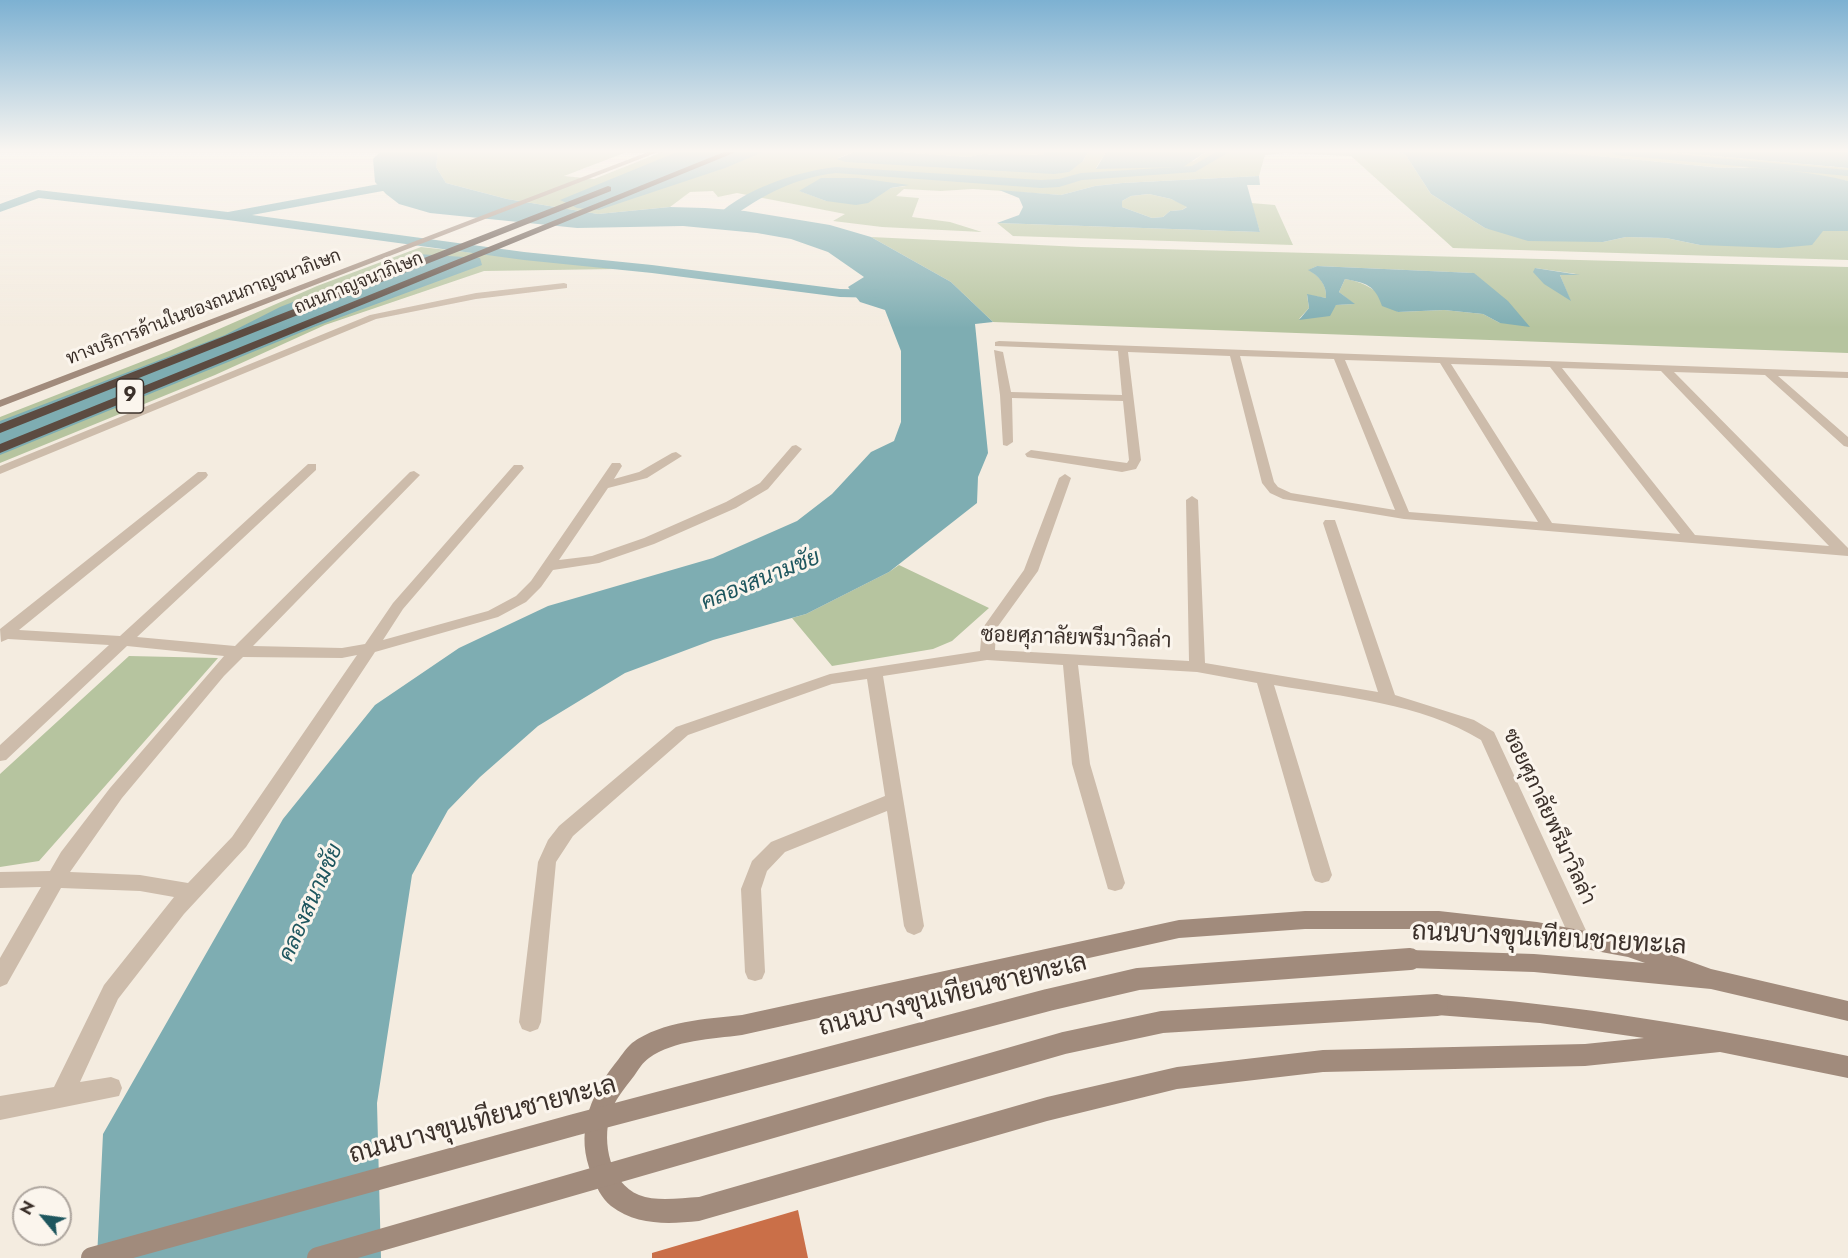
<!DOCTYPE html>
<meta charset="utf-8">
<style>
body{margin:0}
#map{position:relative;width:1848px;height:1258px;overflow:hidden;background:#f4ece0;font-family:Jost,sans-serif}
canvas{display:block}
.north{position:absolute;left:12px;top:1186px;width:60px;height:60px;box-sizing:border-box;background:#fbf5ed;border:2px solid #aea69f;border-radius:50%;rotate:299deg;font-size:16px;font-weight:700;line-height:24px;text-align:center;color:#3b302a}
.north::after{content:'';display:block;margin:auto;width:21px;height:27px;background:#1e565e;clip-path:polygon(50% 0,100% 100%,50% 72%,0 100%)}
</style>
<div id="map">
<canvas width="1848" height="1258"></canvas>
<div class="north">N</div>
</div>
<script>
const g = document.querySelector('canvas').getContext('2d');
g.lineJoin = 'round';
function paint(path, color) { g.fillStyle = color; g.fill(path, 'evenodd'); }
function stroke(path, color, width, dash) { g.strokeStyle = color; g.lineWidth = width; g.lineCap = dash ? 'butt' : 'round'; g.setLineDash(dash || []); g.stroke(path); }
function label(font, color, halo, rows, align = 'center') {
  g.font = font + ' Jost,Sarabun,sans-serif'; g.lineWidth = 6; g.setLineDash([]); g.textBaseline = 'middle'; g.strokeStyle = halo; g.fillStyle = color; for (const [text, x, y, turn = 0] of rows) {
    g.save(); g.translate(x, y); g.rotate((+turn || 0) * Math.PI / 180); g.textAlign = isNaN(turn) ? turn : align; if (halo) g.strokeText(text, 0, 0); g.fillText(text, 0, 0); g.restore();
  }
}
const green = new Path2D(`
 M438,152h189l-63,24 30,3 68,-27h191l-15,6 245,3 5,-9h18l-10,16 98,-7 12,-9h190l9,2 26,40 54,34 118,14 23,-5 40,1 34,7 123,-14h25v29l-395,-12 -102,-92 -66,-3 -20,2 -6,21 -137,7 -27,3 -34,9 -88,-6 -32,2 -37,-2 -8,7 23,2 -7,19 38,5 32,10 -100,-5 -49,-6 12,-7 -108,-21 -19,4 -5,-6 -23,1 -20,15 -72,7 -91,-15 -61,-16 -10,-16zM906,186l-15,2 -11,6 -54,7 -26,-10z
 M900,152h144l-1,3 -61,-1 -13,3z
 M1556,152h113l179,16v13l-106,-14 -19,1z
 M1149,194l22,5 17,7 -6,4 -12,1 -7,6 -11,1 -30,-11v-6l9,-5z
 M1251,203l24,2 18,40 -280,-9 -16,-13 263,9z
 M871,237l210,10 767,20v86l-855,-31 -42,-40zM1317,266l156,7 14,13 13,37 -17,-9 -39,-4 -46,2c-18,-18 -28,-29 -53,-33l-6,13 15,12 -18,1 -37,14 10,-11 -2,-13 19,3c1,-13 -6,-21 -17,-28zM1535,268l41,6 -16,1 10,25z
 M421,247l196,22 -133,2 -159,54 -110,50 -215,88v-46l169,-66 148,-65z
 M899,565l90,43 -37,33 -19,8 -101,17 -40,-48 14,-4 83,-42z
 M129,656l89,2 -179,203 -39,6v-93z`);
const water = new Path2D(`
 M380,152h58l-2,15 10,16 61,16 91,15 72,-7 35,1 40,3 85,14 41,12 80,45 42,40 -18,2 13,129 -10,24 -1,26 -88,69 -83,42 -93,26 -88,33 -87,53 -58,51 -32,33 -36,65 -35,228 4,155h-284l6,-124 180,-315 92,-114 84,-57 89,-42 165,-48 84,-37 35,-27 39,-42 23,-11 7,-19v-71l-16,-41 -25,-8 -12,-15 16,-10 -36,-25 -37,-13 -34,-6 -74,-7 -106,2 -147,-15 -31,-9 -13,-10 -11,-12 -2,-23z
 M677,152h86l-38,16 -126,42 -22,-2 -17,-8z
 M854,152h46l69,5 13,-3 61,1 1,-3h44l-5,9 -14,11 -15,2 -208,-12 -9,-3z
 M1106,152h100l-23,15 -87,2z
 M1396,152h160l167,16c39,-2 88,4 125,13v50h-25l-11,14 -33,3 -79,-3 -34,-7 -40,-1 -23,5 -75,-1 -43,-13 -54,-34 -26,-40z
 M1669,152h179v16z
 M1259,176l1,9h-13l13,47 -263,-9 22,-8 4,-8 -4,-9 -20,-8 62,5 34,-9 27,-3zM1149,194l22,5 16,8 -5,3 -12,1 -7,6 -11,1 -30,-11v-6l9,-5z
 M821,178h37l51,7 -18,3 -23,15 -12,2 -30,-4 -27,-10z
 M417,254l63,4 2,7 -168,62 -314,128v-34l225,-86 55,-28z
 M1317,266l157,7 34,28 22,26 -30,-4 -17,-9 -39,-4 -46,2 -16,-6c-7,-21 -16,-23 -37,-27l-6,13 16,12 -19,1 -6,11 -31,4 10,-12 -2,-14 19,4c1,-13 -7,-22 -18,-28z
 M1535,268l45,7h-20l11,26 -27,-17 -11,-12z`);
const canal = new Path2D(`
 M1216,152h13l-34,20 -113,8 -23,7 -18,1 -205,-15c-44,5 -80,25 -114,52l-5,1 -6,-4c26,-31 86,-51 125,-55l205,13 18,-1 22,-6 111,-7z
 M1611,152h44l193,18v6l-232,-21z
 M406,179l6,4 -2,3 -158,29 272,37 128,13 188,24 44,1 7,4 -7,4 -44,-1 -188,-24 -128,-13 -296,-40 -189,-22 -39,14v-8l38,-14 190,22z`);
const building = new Path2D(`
 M798,1210l10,48h-156v-5z`);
const minor = new Path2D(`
 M564,283l3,1v4l-91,11 -100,20 -376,155v-8l370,-151 106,-22z
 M999,341l849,31v6l-70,-2 70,61v10l-4,-1 -79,-71 -91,-3 174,176v8l-444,-37 -121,-20 -13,-6 -8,-10 -32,-127 -102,-4 13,108 -5,9 -14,3 -95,-15 -2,-3 6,-4 96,13 2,-3 -6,-59 -111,-3 1,44 -6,4 -4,-1 -3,-50 -6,-45 9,2 8,40 111,3 -4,-44 -123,-5v-4zM1240,356l94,3 61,151 -104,-17 -13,-6 -4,-5zM1345,360l95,3 98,159 -129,-10zM1451,364l99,3 130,167 -128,-11zM1562,368l99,3 168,175 -134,-11z
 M796,445l6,4 -34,40 -32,19 -82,36 -55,19 -46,7 -12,17 -15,15 -28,15 -123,35 -129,195 -62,67 -66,85 -38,83 31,-5 8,3 3,8 -3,8 -119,24v-24l54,-9 50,-102 70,-88 -34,-6 -79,-3 -54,96 -7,3v-29l41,-71 -41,1v-16l50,-1 11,-19 49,-64 114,-132 -97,-10 -121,114 -6,1v-16l109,-100 -101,-6 -7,3 -1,-13 198,-157h8l2,3 -2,3 -187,152 101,6 188,-172h8v6l-179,167 98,9 175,-174 4,-1 6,4 -167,171 89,2 23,-4 28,-41 121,-138h8l2,3 -121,141 -20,31 105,-29 28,-15 15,-15 81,-118h8l2,3 -8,13 25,-7 33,-19 4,-1 6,4 -35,22 -39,10 -49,72 33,-4 52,-18 82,-36 34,-19 32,-37zM357,655l-125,182 -44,46 -48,-8 -70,-3 52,-74 102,-122 19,-19 99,1z
 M1065,474l6,4 -33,93 -42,58 -1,21 194,11 -3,-161 6,-4 6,4 7,163 173,29 -55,-169 2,-3h10l60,175 79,25 20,12 96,207 -3,6 -7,3 -7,-3 -92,-205c-60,-37 -138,-43 -207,-55l58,190 -3,6 -7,2 -7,-2 -3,-6 -55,-192 -60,-11 -119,-7 12,99 35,119 -3,6 -7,2 -7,-2 -36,-125 -9,-99 -76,-5 -104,16 41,250 -3,6 -7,3 -7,-3 -3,-6 -17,-115 -102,41 -18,19 -6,18 4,83 -3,7 -7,2 -7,-2 -3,-7 -4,-83 11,-28 19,-19 114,-46 -18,-117 -35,5 -144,51 -115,101 -17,26 -15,160 -3,7 -8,3 -8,-3 -3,-7 19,-160 10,-22 11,-14 117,-99 154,-53 150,-23 2,-22 42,-59 35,-92z`);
const secondary = new Path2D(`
 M648,152h10l-658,255v-7z
 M1305,911h134l98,11 91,17 83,30 137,32v20l-137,-32 -177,-17 -124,-4 -7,-2 -3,-7 3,-7 7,-2 124,4 111,9 -17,-6 -91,-17 -98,-11h-134l-126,9 -437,97c-30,4 -68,5 -93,23 -6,4 -11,12 -15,18 -9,12 -20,24 -24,39 -8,28 0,68 29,80 18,7 41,3 60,2l348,-100 130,-30 146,-17 262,-6 59,-6 -104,-15 -103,-8 -8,-3 -3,-7 3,-7 8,-3c139,9 275,33 411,61v22l-128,-26 -135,14 -262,6 -146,17 -130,32 -348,100c-30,3 -62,5 -88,-15 -10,-8 -15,-20 -19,-31 -17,-40 -3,-78 22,-110 6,-7 11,-16 18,-22 30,-22 74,-24 110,-28l437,-95z`);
const motorway = new Path2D(`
 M724,152h12l-736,301v-9z
 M608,186l3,1v4l-611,242v-9z`);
const secondaryBridge = new Path2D(`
 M92,1258l482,-133 474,-125 90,-21 272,-20
 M318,1258l746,-215 98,-21 275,-17`);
const farStreetnames = [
 ["ถนนกาญจนาภิเษก",359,284,-22],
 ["ทางบริการด้านในของถนนกาญจนาภิเษก",204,308,-21]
];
const shields = [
 [130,396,27]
];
const shieldNames = [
 ["9",130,396]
];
const streetNames = [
 ["ซอยศุภาลัยพรีมาวิลล่า",1076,639,2],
 ["ซอยศุภาลัยพรีมาวิลล่า",1548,817,65]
];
const waterNames = [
 ["คลองสนามชัย",761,581,-22],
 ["คลองสนามชัย",312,903,-66]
];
const nearStreetnames = [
 ["ถนนบางขุนเทียนชายทะเล",1549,940,3],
 ["ถนนบางขุนเทียนชายทะเล",953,996,-14],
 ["ถนนบางขุนเทียนชายทะเล",483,1121,-15]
];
paint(green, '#b6c49f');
paint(water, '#7eadb2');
paint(canal, '#7eadb2');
paint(building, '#ca6f48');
paint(minor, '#cdbcab');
paint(secondary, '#a18b7c');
paint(motorway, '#5c4b41');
stroke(secondaryBridge, '#a18b7c', 22);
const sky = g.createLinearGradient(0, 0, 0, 328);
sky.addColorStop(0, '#7db1d2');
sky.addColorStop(0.46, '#faf6f1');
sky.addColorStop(1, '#faf6f100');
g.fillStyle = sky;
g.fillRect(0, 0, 1848, 328);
label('18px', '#3b302a', '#fbf5ed', farStreetnames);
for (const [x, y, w] of shields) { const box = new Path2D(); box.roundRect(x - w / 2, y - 17, w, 34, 4.5); g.fillStyle = '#fbf5ed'; g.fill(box); stroke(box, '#3b302a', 1.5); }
label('bold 20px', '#3b302a', null, shieldNames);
label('21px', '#3b302a', '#fbf5ed', streetNames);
label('italic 22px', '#1e565e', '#fbf5ed', waterNames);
label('26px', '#3b302a', '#fbf5ed', nearStreetnames);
</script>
